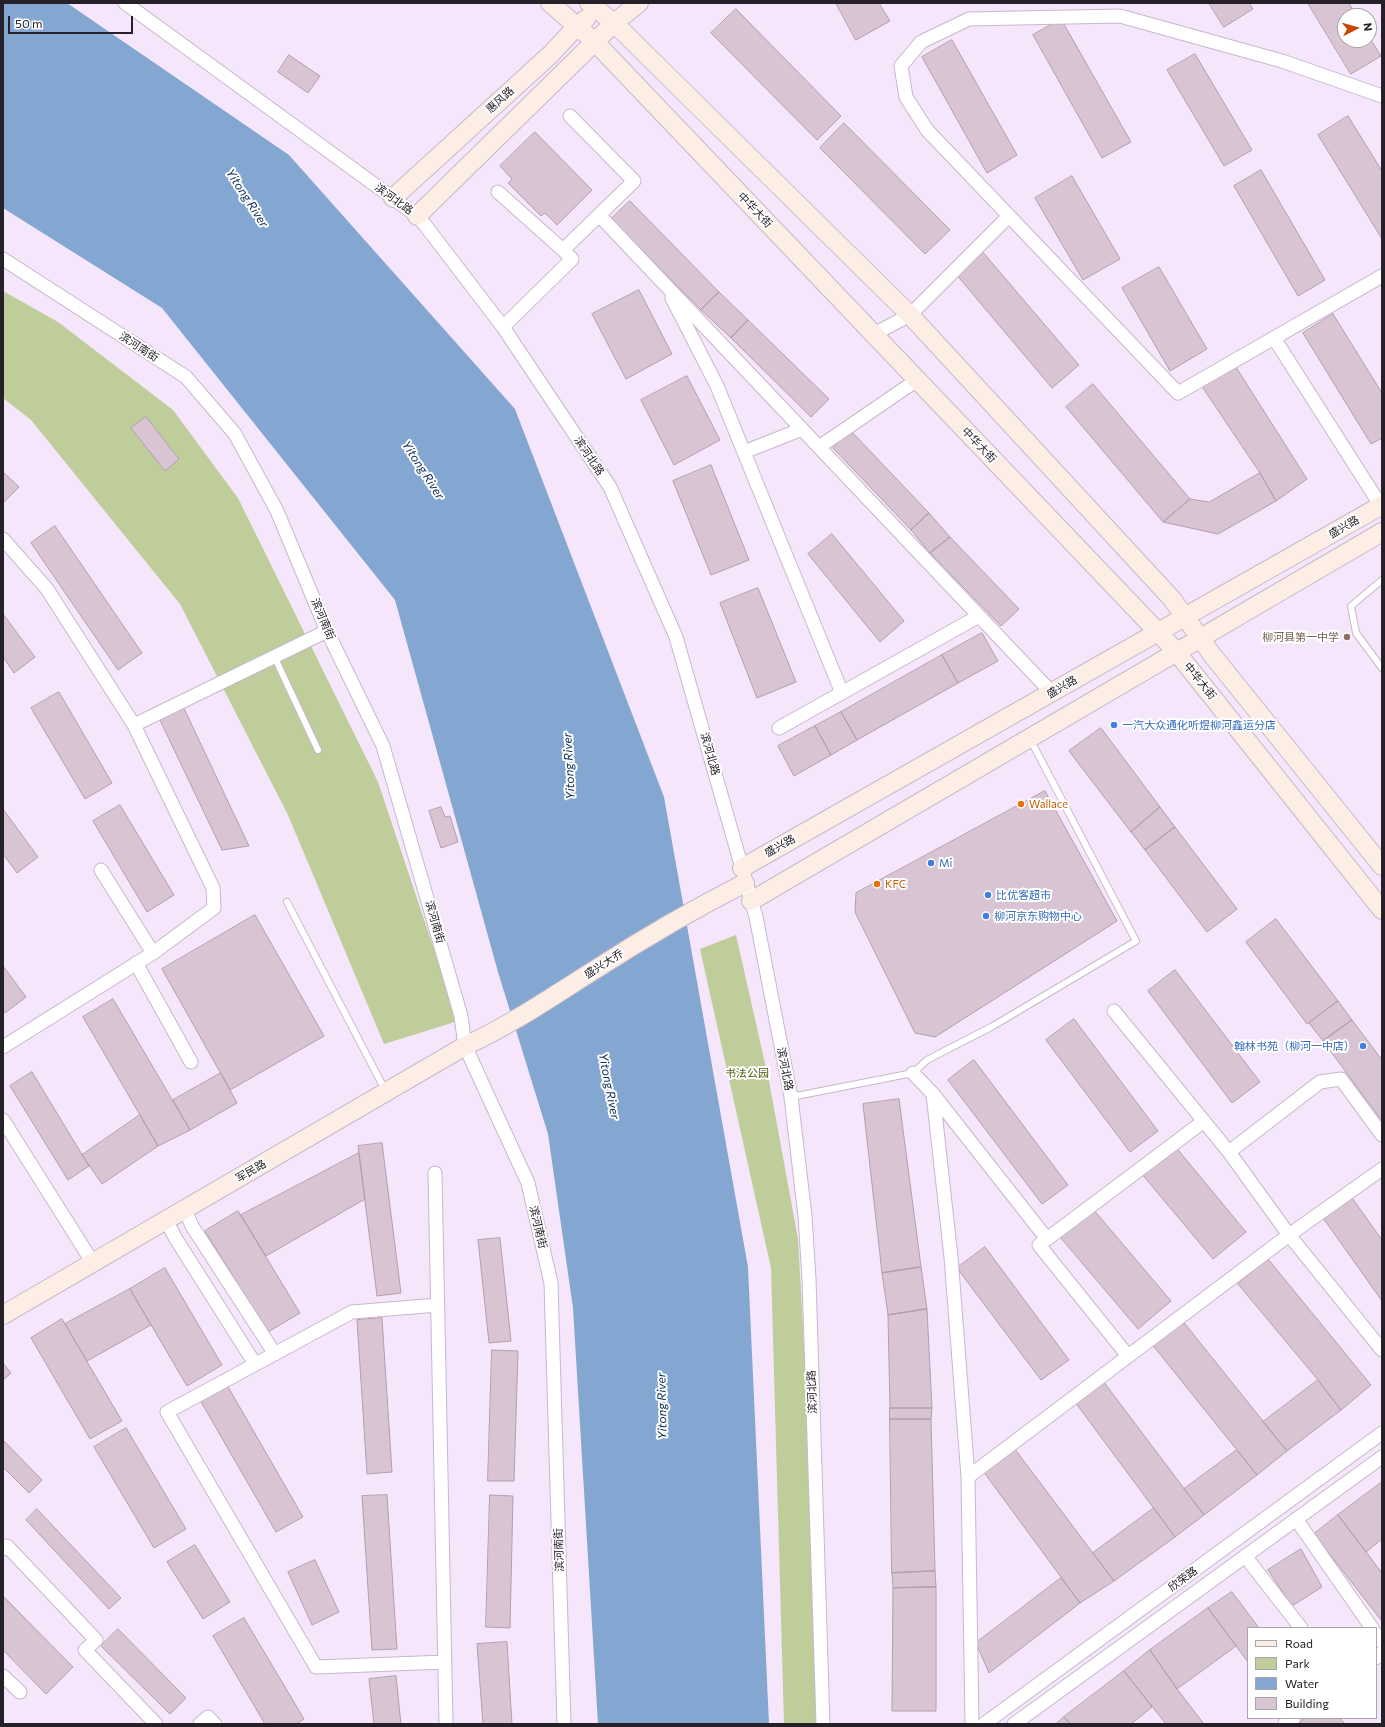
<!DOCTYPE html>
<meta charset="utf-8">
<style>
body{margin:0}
#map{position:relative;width:1385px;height:1727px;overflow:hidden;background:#f6e6fb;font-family:Commissioner,sans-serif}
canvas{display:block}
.frame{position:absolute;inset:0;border:4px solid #262028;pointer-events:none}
.legend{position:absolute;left:1247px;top:1627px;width:130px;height:92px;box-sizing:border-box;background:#fff;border:1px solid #a8a6a9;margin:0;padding:5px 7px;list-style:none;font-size:12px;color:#262028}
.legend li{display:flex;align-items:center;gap:8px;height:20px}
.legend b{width:20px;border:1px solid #a8a6a9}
.north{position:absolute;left:1337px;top:8px;width:40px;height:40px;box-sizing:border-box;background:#fff;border:1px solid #a8a6a9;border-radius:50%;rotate:84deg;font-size:11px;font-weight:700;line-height:16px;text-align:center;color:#262028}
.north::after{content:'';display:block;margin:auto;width:14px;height:18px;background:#cb4600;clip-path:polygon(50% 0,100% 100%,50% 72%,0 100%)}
.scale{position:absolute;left:8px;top:16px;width:125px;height:18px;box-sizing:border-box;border:2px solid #262028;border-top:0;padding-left:5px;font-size:12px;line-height:14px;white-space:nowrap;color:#262028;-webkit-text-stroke:3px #fff;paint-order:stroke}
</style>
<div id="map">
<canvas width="1385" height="1727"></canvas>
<div class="frame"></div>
<ul class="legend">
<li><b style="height:5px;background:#fdeee5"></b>Road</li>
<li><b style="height:11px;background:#becd9a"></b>Park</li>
<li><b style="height:11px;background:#84a7d2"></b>Water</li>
<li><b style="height:11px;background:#d9c4d4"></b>Building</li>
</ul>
<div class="north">N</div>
<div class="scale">50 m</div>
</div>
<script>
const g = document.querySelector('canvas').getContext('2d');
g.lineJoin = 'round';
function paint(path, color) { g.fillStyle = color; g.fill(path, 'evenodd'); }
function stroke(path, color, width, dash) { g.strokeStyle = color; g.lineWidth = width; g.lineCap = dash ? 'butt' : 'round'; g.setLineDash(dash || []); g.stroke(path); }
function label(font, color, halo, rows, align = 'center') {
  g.font = font + ' Commissioner,"Noto Sans SC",sans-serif'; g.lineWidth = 4; g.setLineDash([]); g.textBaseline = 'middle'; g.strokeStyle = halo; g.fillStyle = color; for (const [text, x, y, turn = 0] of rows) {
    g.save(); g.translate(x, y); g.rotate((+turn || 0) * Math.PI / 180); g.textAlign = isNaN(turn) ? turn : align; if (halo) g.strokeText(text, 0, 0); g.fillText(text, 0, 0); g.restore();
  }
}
const green = new Path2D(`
 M3,291l55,31 115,88 65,88 140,284 80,239 -74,23 -96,-229 -108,-211 -149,-184 -28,-22z
 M736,935l33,146 29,158 11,195 9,290h-34l-13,-456 -71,-319z`);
const water = new Path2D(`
 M3,3h64l222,152 226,254 149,388 84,470 21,457h-171l-25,-416 -25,-174 -50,-162 -103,-372 -233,-292 -159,-100z`);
const building = new Path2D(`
 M836,3h43l11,18 -34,19z
 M1209,3h40l4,6 -29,18z
 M1308,3h41l7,13h-11v24h24v-3l12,19 -30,18z
 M736,9l105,107 -24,24 -106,-107z
 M1061,19l70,123 -29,16 -69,-123z
 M952,40l65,115 -30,18 -65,-116z
 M1195,54l57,96 -28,16 -57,-96z
 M289,55l31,21 -12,17 -30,-21z
 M1348,116l34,55v68l-64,-104z
 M844,123l106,107 -25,24 -105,-106z
 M535,132l57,58 -35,35 -12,-12 -4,3 -33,-33 4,-4 -12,-13z
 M1261,170l64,110 -27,16 -64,-110z
 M1072,176l48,83 -37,21 -48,-82z
 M630,201l89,91 -18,18 -90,-91z
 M981,250l98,115 -27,23 -97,-115z
 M1159,267l48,82 -37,22 -48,-83z
 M639,290l33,64 -46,25 -34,-65z
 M719,292l29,28 -17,18 -30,-28z
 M1333,314l49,79v45l-11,6 -68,-111z
 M748,320l81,79 -18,18 -80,-79z
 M1234,364l73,115 -31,22 -16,-28 -59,-88z
 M687,376l33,64 -46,25 -33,-65z
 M1093,384l97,115 -27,23 -97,-115z
 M146,417l33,42 -14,12 -34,-43z
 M851,431l78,82 -18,17 -78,-82z
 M711,465l38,95 -38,15 -38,-94z
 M3,472l16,15 -16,16z
 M1260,473l16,28 -58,33 -55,-12 27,-23 19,3z
 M929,513l21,24 -20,16 -19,-23z
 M55,526l87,127 -24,17 -87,-127z
 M832,534l72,87 -24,21 -72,-88z
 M950,537l69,72 -18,17 -71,-73z
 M758,588l38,94 -39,16 -37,-95z
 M3,614l32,43 -21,16 -11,-16z
 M982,633l16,28 -40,22 -16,-28z
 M942,655l16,28 -101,57 -16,-28z
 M59,692l53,91 -27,16 -54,-91z
 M181,702l68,144 -27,4 -65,-136z
 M841,712l16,28 -26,15 -16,-29z
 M815,726l16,29 -37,21 -16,-30z
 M1101,728l59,79 -29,25 -62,-81z
 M1045,791l72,130 -182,116 -20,-4 -60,-121 1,-19z
 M120,805l54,90 -27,17 -54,-91z
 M441,807l4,10 5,-1 8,26 -17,6 -12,-37z
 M1160,807l15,20 -30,23 -14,-18z
 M3,809l35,48 -21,16 -14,-19z
 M1175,827l62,82 -30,23 -62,-82z
 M255,915l69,121 -94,54 -68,-121z
 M1276,919l62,82 -31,23 -61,-82z
 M3,966l23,31 -21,16 -2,-3z
 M1175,970l85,112 -28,21 -84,-112z
 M113,999l77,131 -32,16 -75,-129z
 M1338,1001l14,19 -29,21 -14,-18z
 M1074,1019l84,112 -28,21 -84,-112z
 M1352,1020l30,40v61l-59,-80z
 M974,1060l94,125 -26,19 -94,-124z
 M32,1072l57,94 -21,14 -58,-94z
 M221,1073l16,30 -47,27 -17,-30z
 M899,1099l22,168 -39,6 -19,-169z
 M140,1115l18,31 -56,38 -20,-29z
 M382,1143l19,150 -24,3 -19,-150z
 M1174,1145l72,87 -33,27 -72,-86z
 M359,1153l6,46 -99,57 -25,-41z
 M1350,1195l32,45v61l-61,-86z
 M1093,1209l78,92 -33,28 -78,-92z
 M238,1211l62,102 -32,19 -63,-101z
 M500,1238l11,103 -22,2 -11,-103z
 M985,1247l84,113 -28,20 -84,-112z
 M1268,1259l103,126 -30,25 -23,-30 -80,-96z
 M921,1267l6,42 -39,6 -6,-42z
 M165,1268l57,97 -35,21 -57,-97z
 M130,1289l21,36 -64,36 -22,-37z
 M927,1309l5,99h-42l-2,-93z
 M382,1318l10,154 -25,2 -10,-154z
 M62,1319l60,102 -32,18 -59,-101z
 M1181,1319l106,132 -30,24 -106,-132z
 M492,1350l26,1 -4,130h-26z
 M3,1363l8,10 -8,7z
 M1318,1380l23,30 -54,41 -24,-29z
 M1103,1381l101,134 -29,22 -100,-135z
 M227,1385l76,132 -27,15 -76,-132z
 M890,1408h42l-1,11h-41z
 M890,1419h41l4,152 -43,2z
 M126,1428l60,101 -32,19 -60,-101z
 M3,1440l39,40 -13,13 -26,-26z
 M1014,1448l100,133 -34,22 -97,-132z
 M1237,1450l20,25 -53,40 -20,-26z
 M1382,1482v57l-16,13 -28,-37z
 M387,1495l10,154 -25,1 -10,-154z
 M490,1495l23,1 -3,132 -24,-1z
 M1154,1508l21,29 -61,44 -21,-28z
 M37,1509l84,89 -12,11 -83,-89z
 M1338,1515l44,58v46l-1,1 -67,-86z
 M195,1545l35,57 -27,17 -36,-57z
 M1301,1549l21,38 -30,19 -24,-36z
 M315,1560l24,52 -27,13 -24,-53z
 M935,1571l1,16 -43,1 -1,-15z
 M1061,1578l19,25 -91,70 -13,-30z
 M936,1587v124h-44l1,-123z
 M1232,1592l27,36h-11v34l-40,-54z
 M3,1596l70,71 -27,27 -43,-44z
 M1208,1608l28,38 -59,43 -27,-39z
 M244,1618l60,101 -8,5h-31l-52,-88z
 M118,1629l68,69 -16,16 -69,-68z
 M507,1642l5,82h-29l-6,-80z
 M1150,1650l27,39 27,35h-38l-42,-53z
 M1124,1671l28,36 -21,17h-61l-6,-7z
 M396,1676l5,48h-27l-5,-45z
 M1064,1717l6,7h-14z
 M1305,1718h35l5,6h-43l-2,-2z`);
const lane = new Path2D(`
 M1382,580l-31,26 5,27 26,35
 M274,656l44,94
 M287,902l98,188
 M791,1097l122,-24 14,-13 66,-34 143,-85 -106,-202`);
const street = new Path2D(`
 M125,3l268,195 24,18 8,9 78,102 107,160 66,150 80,280 35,180 14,119 4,63 14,445
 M1382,96l-100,-35 -162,-45 -151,3 -48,23 -20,24 5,31 21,33 251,263 204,-117
 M498,192l65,58 71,-69 -64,-65
 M599,215l453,478
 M3,259l183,118 49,57 42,77 50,120 56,115 78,270 4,30 63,137 23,100 13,441
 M672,298l45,88 125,307
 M503,327l69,-68 -9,-9
 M874,334l36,-19 99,-99
 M1274,338l107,168
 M819,447l98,-67
 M744,452l58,-23
 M3,539l44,50 87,136 79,163 1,20 -61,45 -150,94
 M134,725l193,-94
 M779,728l200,-112
 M101,870l52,83
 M136,963l55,99
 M1114,1011l115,141 60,83 93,-66
 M913,1073l20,21 114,145
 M933,1094l18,163 17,220 4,247
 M3,1120l90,143
 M1229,1152l91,-70 21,-3 41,56
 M435,1173l11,551
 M185,1209l7,17 83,128
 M166,1220l10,19 79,125
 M438,1305l-86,7 -185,100 149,255 129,-5
 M1128,1356l-89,-111 165,-124
 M968,1477l321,-242 93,115
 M1296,1519l76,109
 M3,1549l4,-3 89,94 -11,10 71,74
 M1245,1556l56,72
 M1376,1634l6,8
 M1376,1658l6,-5
 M3,1676l17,16
 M200,1724l8,-7 7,7
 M984,1724l398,-291
 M1014,1724l368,-267
 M1285,1724l9,-6`);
const secondary = new Path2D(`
 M550,3l45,39 579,607 208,261
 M589,3l25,20 296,292 262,284 41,57 169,210
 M393,198l158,-144 26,-28 9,-7
 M417,216l197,-193 25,-20
 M742,868l640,-363
 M751,901l631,-369
 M3,1315l462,-269c46,-21 88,-50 131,-77 48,-31 98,-60 149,-86`);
const markers = [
 [1347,637,4,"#8d6e63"],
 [1114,725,4,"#3f7fe0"],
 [1021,804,4,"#e8710a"],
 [931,863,4,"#3f7fe0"],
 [877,884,4,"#e8710a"],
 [988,895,4,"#3f7fe0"],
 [986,916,4,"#3f7fe0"],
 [1363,1046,4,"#3f7fe0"]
];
const streetNames = [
 ["惠风路",500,100,-42],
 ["滨河北路",394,199,36],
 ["中华大街",755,210,46],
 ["滨河南街",139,347,33],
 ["中华大街",979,445,46],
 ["滨河北路",589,456,56],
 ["盛兴路",1344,527,-30],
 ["滨河南街",323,619,67],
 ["中华大街",1200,681,51],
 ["盛兴路",1062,687,-30],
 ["滨河北路",710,754,74],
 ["盛兴路",780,846,-29],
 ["滨河南街",435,922,74],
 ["盛兴大乔",604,964,-32],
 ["滨河北路",785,1069,79],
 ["军民路",251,1171,-30],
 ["滨河南街",538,1227,77],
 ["滨河北路",812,1392,-92],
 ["滨河南街",559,1550,-92],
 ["欣荣路",1183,1579,-36]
];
const educationNames = [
 ["柳河县第一中学",1339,637]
];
const shopNames = [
 ["一汽大众通化听煜柳河鑫运分店",1122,725],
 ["Mi",939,863],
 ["比优客超市",996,895],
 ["柳河京东购物中心",994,916],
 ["翰林书苑（柳河一中店）",1355,1046,"right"]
];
const foodNames = [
 ["Wallace",1029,804],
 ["KFC",885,884]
];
const parkNames = [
 ["书法公园",747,1073]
];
const waterNames = [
 ["Yitong River",247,198,57],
 ["Yitong River",423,470,57],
 ["Yitong River",569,766,-93],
 ["Yitong River",609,1086,79],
 ["Yitong River",662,1406,-91]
];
paint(green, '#becd9a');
paint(water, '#84a7d2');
paint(building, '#d9c4d4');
stroke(building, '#b29eae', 1);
stroke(lane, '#c7b8cc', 8);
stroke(street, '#c7b8cc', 15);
stroke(secondary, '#c7b8cc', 20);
stroke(lane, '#fff', 6);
stroke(street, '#fff', 13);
stroke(secondary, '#fdeee5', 18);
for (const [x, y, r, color] of markers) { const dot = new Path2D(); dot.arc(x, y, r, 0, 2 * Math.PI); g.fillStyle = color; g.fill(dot); stroke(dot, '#fff', 1.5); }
label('11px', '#262028', '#fff', streetNames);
label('11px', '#785e54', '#fff', educationNames, 'right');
label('11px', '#366cbe', '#fff', shopNames, 'left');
label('11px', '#c56008', '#fff', foodNames, 'left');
label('11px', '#4d5e07', '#fff', parkNames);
label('italic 12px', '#052a52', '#fff', waterNames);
</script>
